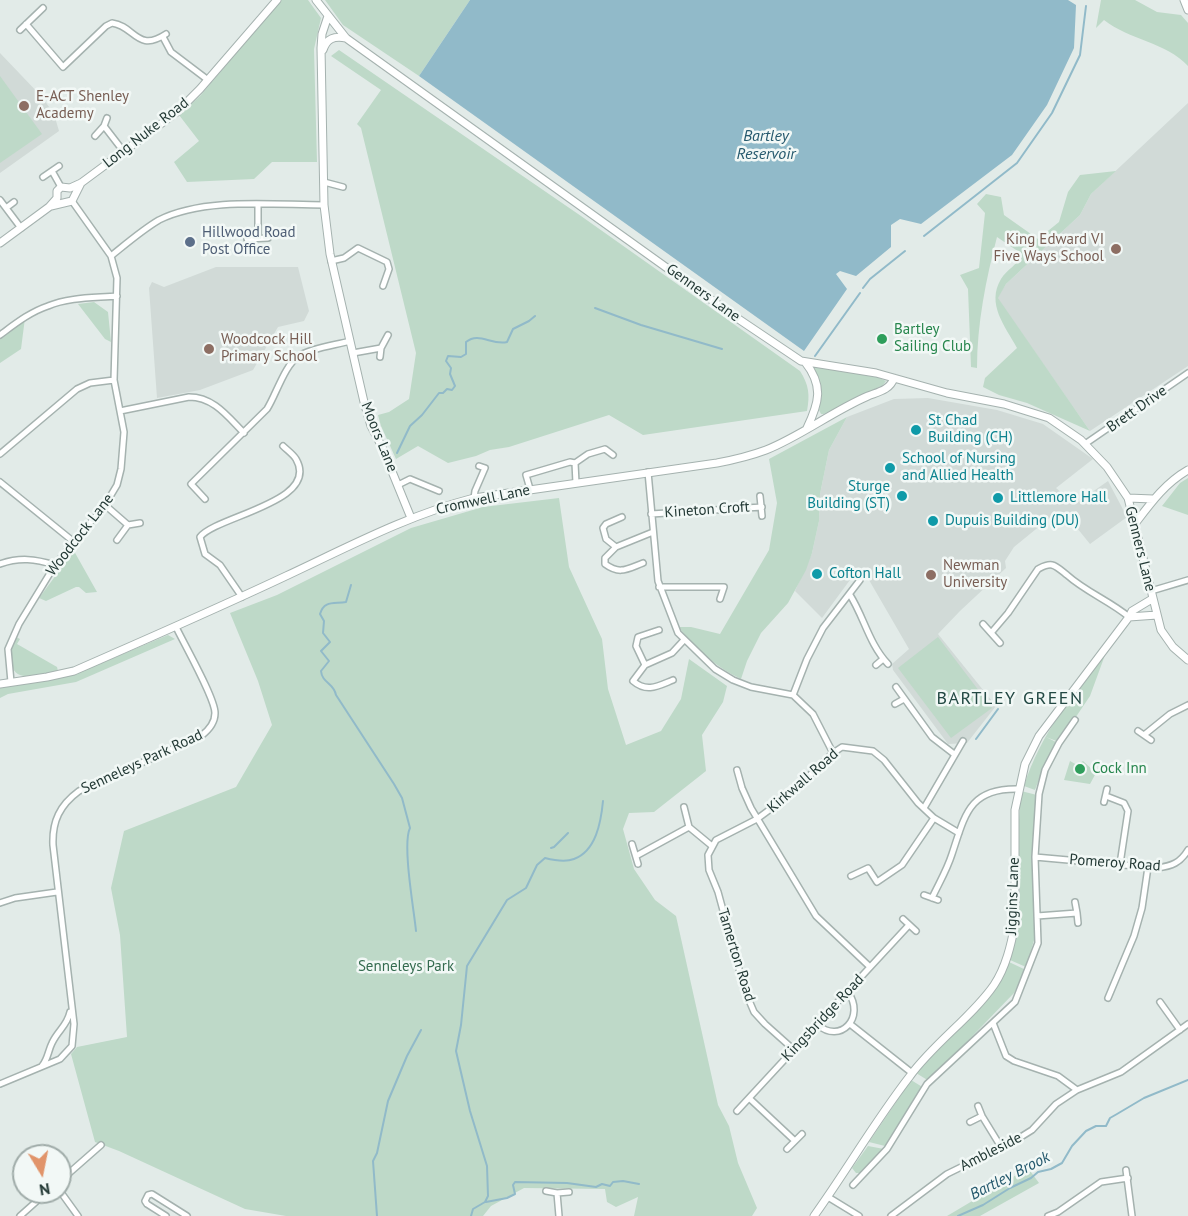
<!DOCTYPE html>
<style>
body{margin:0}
#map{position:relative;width:1188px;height:1216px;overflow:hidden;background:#e2ebe8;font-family:"PT Sans",sans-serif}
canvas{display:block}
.north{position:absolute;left:12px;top:1144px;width:60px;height:60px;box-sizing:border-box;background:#f2f8f6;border:2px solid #a0aca9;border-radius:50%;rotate:170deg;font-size:16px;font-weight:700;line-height:24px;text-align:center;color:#243a36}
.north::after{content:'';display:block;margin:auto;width:21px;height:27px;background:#e1946a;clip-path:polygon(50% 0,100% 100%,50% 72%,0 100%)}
</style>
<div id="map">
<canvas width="1188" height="1216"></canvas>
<div class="north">N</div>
</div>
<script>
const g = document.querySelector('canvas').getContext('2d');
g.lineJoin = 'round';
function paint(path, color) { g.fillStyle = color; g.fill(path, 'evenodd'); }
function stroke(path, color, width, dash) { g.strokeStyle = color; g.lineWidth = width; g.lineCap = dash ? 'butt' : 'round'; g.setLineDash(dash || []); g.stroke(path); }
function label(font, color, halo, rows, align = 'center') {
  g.font = font + ' "PT Sans",sans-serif'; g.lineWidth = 5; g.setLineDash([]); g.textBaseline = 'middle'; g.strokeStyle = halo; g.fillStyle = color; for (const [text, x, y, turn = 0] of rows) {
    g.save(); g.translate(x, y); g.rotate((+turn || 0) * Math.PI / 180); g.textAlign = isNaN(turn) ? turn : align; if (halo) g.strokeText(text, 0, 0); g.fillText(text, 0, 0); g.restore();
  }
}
const built = new Path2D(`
 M0,53l42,44 12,17 5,17 -59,42z
 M1188,103v263l-98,65 -93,-133 9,-14 74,-69 11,-21z
 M216,267h82l11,44 -5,10 -26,6 -25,43 -53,20 -43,8 -8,-110 3,-6 12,5z
 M928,398l69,12 46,14 50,35 -37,29 19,16 33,-23 19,36 -37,27 -26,-32 -12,4 -38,31 -9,14 1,7 -46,43 -22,23 58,72 -29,37 -19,1 -55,-74 -1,-6 17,-15 -40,-69 -11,-11 -36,49 -27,-27 17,-38 7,-32 1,-27 9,-44 18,-33 47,-18z`);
const green = new Path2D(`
 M281,0h27l13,18 -7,31 3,113h-45l-18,17 -67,3 -13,-20 25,-21 -20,-26 21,-19z
 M325,0h145l-51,76 -76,-51z
 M1101,0h34l22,12 24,3 7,8v43c-22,-24 -59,-26 -84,-46l-8,8z
 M339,50l242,166 219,155c9,14 10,24 7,40l-164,24 -34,-20 -100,32 -19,3 -14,6 -28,7 -30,-17 -22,13 -15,-33 -3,-11 11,-3 20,-13 7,-46 -55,-225 -4,-4 24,-34 -50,-34z
 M0,76l42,58 -42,29z
 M1116,171l-25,23 -11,21 -74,69 -8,14 92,133 -63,-28 -28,-8 -16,-8 2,-9 32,-30c-12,-22 -31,-44 -16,-69 6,-10 17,-14 21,-25l-25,-17c-11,42 -20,87 -20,131l-6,-1 -3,-78 -8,-14 19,-7 6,-55 -8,-9 9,-10 15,3 3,18 34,24 21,-17 9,-30 12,-17z
 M94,302l14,10 3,30 -6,-3 -27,-35z
 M25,318l-4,31 -21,14v-28z
 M814,366l63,11 9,4 -3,4 -59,29h-3l-2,-4 3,-16z
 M847,417l-18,33 -9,44 -1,27 -7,32 -6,17 -18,33 -27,30 -14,28 -6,18c-23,-11 -48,-31 -62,-52h12l29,7 49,-84 8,-47 -8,-44z
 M1188,478v37l-26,-9 18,-23z
 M559,498l10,69 33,72 6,50 18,56 35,-14 20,-32 8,-40 38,27 -4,16 -21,33 4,36 -52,41 -25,1 -6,16 11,40 21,31 21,16 42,189 11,21 9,37 19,45 -5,8h-118l4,-19 -22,10 -9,-5 -2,-13 -81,-1 -33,18 -8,10h-197l-41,-7 -126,-58 -24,-9 -24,-88 6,-7 50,-10 -7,-102 -9,-47 13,-57 112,-44 36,-62 -14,-44 -28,-68 47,-18 134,-67 72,-21z
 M74,551l23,41 -11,1 -7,-6h-3l-30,14 -7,-3z
 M168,635l7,4 -99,43 -68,12 -8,4v-10l4,-1 42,-6 27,-6z
 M16,637l4,2 -3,5 40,23 1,4c-13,2 -42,14 -46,-6 -1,-11 -1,-18 4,-28z
 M938,637l54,71 -41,30 -53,-70z
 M1105,655l-15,41 -31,46 -13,-5 10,5 -13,26 -8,22 -11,-4c17,-53 47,-88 81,-131z
 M1070,761l7,4 6,-4 13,12 -6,11 -26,-4z
 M1021,791l16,4 -5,61 3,81 -9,30 -16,-7 8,-32 2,-35 -2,-59z
 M1009,962l17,8 -12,23 -85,88 -13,-8 79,-86z
 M911,1080l13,8 -39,58 -16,-4z
 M868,1146l16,3 -22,24h-6l-4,-5z
 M1028,1168l11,15 -59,33h-33z`);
const water = new Path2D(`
 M470,0h598l8,5 -2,43 -27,57 -35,50 -91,69 -21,-5 -9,6v22l-35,29 -16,-5 -4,3 11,15 -43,62 -385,-275z`);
const stream = new Path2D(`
 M924,236l93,-73 35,-50 28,-58 6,-49
 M863,288l7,-9 35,-28
 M595,308l46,17 81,24
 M815,356l45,-63
 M397,453l13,-27 12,-11 17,-22h4l4,-4 5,1 3,-4 -5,-12 1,-6 -5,-7 2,-5 13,1 5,-3v-12c13,-11 26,4 41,0l6,-13 16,-8 6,-5
 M351,585l-5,17c-12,2 -22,-2 -26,12l4,7 -1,12 7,9 -9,9 8,10 -8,10c1,12 13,12 15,24l58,89 8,14 8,30c-8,16 4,82 6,103
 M976,739l22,-30
 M551,848l3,-1 14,-14
 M486,1202l21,-4 8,-4 -2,-9 2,-3 52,1 29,4 6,-3 8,2 3,-4 10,-1 16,3
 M377,1216l-4,-55 4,-8 11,-52 19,-45 14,-26
 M471,1216l2,-7 12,-7 3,-6 -1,-30 -17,-55 -14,-60 5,-26 6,-59 40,-66 19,-12 11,-23 8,-7c8,2 21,4 29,1 22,-8 27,-37 29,-58
 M958,1216l25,-11 27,-17 21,-10 7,-6 13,-3 11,-6 10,-17 14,-15 10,-5h10l4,-8 7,-4 27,-16 44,-18`);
const minor = new Path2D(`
 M26,24l37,43 43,-41 6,-3c23,3 25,30 54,11
 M20,30l23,-22
 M163,37l8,15 37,28
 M104,126l20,26
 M95,136l9,-10 3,-8
 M52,171l9,16
 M43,177l16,-11
 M324,182l19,5
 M0,200l21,28
 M258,205v33
 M6,208l8,-6
 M247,239l21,-1
 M111,256c15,-12 31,-26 48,-36 46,-23 115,-15 165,-15
 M331,261l13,-3 14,-10 29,14 2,7 -6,17
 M0,335c15,-11 30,-23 48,-29 21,-9 47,-8 69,-10
 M353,353l28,-5
 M380,357l1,-9 7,-13
 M120,411l69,-14c25,0 39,20 55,36
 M1085,444l103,-71
 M0,454l77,-65 13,-6 24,-3
 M575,463l13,-9 17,-5 8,6
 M648,472l10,109 20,52 37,36 18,11 18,7 42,8 20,19 20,39
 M0,482l74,60
 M398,485l12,-6 29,12
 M530,489l-4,-14 44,-13 5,1 1,20
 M760,496l2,20
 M474,498l1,-7 10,-23 -6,-2
 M205,499l-14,-15 76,-75c9,-14 18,-45 32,-53 12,-8 37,-11 51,-15
 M105,505l23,20
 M651,514l111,-7
 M622,517l-16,7 -3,4 3,11 10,8 -11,11v6c15,11 22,5 38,-1
 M117,540l11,-15 12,-2
 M616,547l37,-15
 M0,564c20,-7 35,-5 55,1
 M659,587h65l-4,12
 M1151,591l37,-11
 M850,595c14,22 19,49 38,69
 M242,597l-22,-32 -15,-11 -5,-17c16,-21 121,-35 96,-78 -3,-5 -9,-9 -13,-13
 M983,624l17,19
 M659,630l-21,7 -2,9 9,19 -12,16c14,12 25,5 40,-1
 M991,633l17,-20 30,-44c4,-2 9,-5 14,-4 5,1 11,7 15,10 19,17 43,26 62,42
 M645,665l27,-12 12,-13
 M876,665l7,-6
 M11,682l-3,-33 11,-25 36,-59 50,-60 12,-20 4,-16 3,-37 -10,-52 3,-102 -6,-22 -39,-55
 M896,687l36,50 22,17
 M793,695l14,-36 16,-31 37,-48
 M895,704l9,-5
 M1138,731l13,9
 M1144,735l26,-21 18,-9
 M737,770l5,18 9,20 65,108 54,51
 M1106,796l18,7 4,8 -8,53
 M1104,802l3,-13
 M684,807l5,20 23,19
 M924,808l39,-67
 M632,844l6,20
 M636,856l53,-29
 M1035,857l122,11c15,-2 23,-5 31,-18
 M851,876l17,-8 9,14 25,-17 32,-47
 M924,895l14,5
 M932,898c7,-15 15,-28 20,-44 13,-39 17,-66 66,-65
 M1075,902l2,11
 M0,903l15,-5 42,-6
 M1037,916l40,-3 1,10
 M903,919l13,12
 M1108,998l26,-62 8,-28 6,-41
 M1160,1002l20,28
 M993,1023l13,33 8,5 44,15 19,14
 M850,1024l62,49
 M818,1025c22,19 48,-7 30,-33
 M793,1049l-28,-25 -11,-12 -9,-21 -27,-99 -9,-22 -1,-15 8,-15 41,-21 31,-23 45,-43 9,-6 31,4 11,9 34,43 16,15 25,15
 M42,1066c6,-7 6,-15 10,-23 6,-13 15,-17 18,-31
 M0,1084l60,-25 12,-13 2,-22 -21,-179c-1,-24 7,-40 26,-54l122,-55c8,-6 14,-13 14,-23 0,-15 -31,-69 -39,-86
 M749,1098l46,43
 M978,1106l4,10 19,31
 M737,1111l172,-186
 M970,1122l12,-6
 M787,1149l15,-15
 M1126,1170l6,46
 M60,1181l41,-36
 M853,1185l34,-36 40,-65 88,-82 23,-59 -3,-86 4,-63 6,-24 14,-27 16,-23
 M60,1191l18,25
 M546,1191l11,2
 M828,1197l31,19
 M20,1216l27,-24
 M166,1216l-19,-12 -2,-3 3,-6 4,-1 35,22
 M559,1216l-2,-23 12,-1
 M891,1216l56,-42 69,-34 16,-10 24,-26 21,-14 44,-18 67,-48
 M1048,1216l10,-4 43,-30 27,-4`);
const tertiary = new Path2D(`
 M316,0l30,38 388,278 67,45 75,12 71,20 57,11 45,14 32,22 26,27 21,31 33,132 12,17 15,13
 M1184,0l4,10
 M328,16l-6,18 -1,14 3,157 6,49 34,148 7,24 11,21 29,71
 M323,50c4,-12 11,-14 23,-12
 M51,206l21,-5 9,-18
 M0,243l49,-36 8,-9v-7l4,-4 9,1 11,-5 96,-71 23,-23 77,-89
 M805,362c19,24 14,41 2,66
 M1128,498l25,1
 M1134,525c16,-21 31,-42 54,-55
 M1129,617l28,-2
 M0,684l47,-7 27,-6c71,-31 142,-62 212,-95 62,-29 122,-61 188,-78l243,-35c16,-3 33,-7 49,-13 35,-14 67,-39 102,-54 10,-4 22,-6 26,-18
 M814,1216c33,-46 61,-95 96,-140 24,-33 62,-59 84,-91 12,-18 17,-40 21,-61v-114l10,-46 14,-28 90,-119 3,-6 20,-12`);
const markers = [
 [24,106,6,"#8d6e63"],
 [190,242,6,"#5c6f8a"],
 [1116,249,6,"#8d6e63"],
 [882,339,6,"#2e9e5b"],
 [209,349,6,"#8d6e63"],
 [916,430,6,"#0f9aa8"],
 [890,468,6,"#0f9aa8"],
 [902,496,6,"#0f9aa8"],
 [998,498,6,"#0f9aa8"],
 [933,521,6,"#0f9aa8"],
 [817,574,6,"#0f9aa8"],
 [931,575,6,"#8d6e63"],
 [1080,769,6,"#2e9e5b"]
];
const educationNames = [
 ["E-ACT Shenley",36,97],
 ["Academy",36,114],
 ["King Edward VI",1104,240,"right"],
 ["Five Ways School",1104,257,"right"],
 ["Woodcock Hill",221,340],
 ["Primary School",221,357],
 ["Newman",943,566],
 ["University",943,583]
];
const streetNames = [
 ["Long Nuke Road",146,133,-38],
 ["Genners Lane",703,293,36],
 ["Brett Drive",1137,409,-35],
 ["Moors Lane",379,437,68],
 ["Cromwell Lane",483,500,-12],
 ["Kineton Croft",707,510,-4],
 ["Woodcock Lane",80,535,-52],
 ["Genners Lane",1140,549,76],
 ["Senneleys Park Road",142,762,-25],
 ["Kirkwall Road",803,781,-41],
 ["Pomeroy Road",1115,863,4],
 ["Jiggins Lane",1013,896,-88],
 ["Tamerton Road",736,955,73],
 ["Kingsbridge Road",823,1018,-47],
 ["Ambleside",991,1152,-27]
];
const serviceNames = [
 ["Hillwood Road",202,233],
 ["Post Office",202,250]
];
const leisureNames = [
 ["Bartley",894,330],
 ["Sailing Club",894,347],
 ["Cock Inn",1092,769]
];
const cultureNames = [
 ["St Chad",928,421],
 ["Building (CH)",928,438],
 ["School of Nursing",902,459],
 ["and Allied Health",902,476],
 ["Sturge",890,487,"right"],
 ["Building (ST)",890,504,"right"],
 ["Littlemore Hall",1010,498],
 ["Dupuis Building (DU)",945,521],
 ["Cofton Hall",829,574]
];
const parkNames = [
 ["Senneleys Park",406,967]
];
const waterNames = [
 ["Bartley",766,136],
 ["Reservoir",766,154],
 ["Bartley Brook",1010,1176,-27]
];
const quarterNames = [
 ["BARTLEY GREEN",1010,699]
];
paint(built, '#d1dad7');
paint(green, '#bed9c8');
paint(water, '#91bac9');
stroke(stream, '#91bac9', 2);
stroke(minor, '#a5b2af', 8);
stroke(tertiary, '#a5b2af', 9);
stroke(minor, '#fff', 5);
stroke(tertiary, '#fff', 7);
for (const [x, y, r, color] of markers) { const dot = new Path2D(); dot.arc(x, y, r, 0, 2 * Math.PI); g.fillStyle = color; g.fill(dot); stroke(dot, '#f2f8f6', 2); }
label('15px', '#785e54', '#f2f8f6', educationNames, 'left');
label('15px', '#243a36', '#f2f8f6', streetNames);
label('15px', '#4e5e75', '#f2f8f6', serviceNames, 'left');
label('15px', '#27864d', '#f2f8f6', leisureNames, 'left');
label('15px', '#0d838f', '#f2f8f6', cultureNames, 'left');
label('15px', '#346b4f', '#f2f8f6', parkNames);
label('italic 16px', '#265a6e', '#f2f8f6', waterNames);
g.letterSpacing = '1.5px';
label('18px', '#234944', '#f2f8f6', quarterNames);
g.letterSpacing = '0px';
</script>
